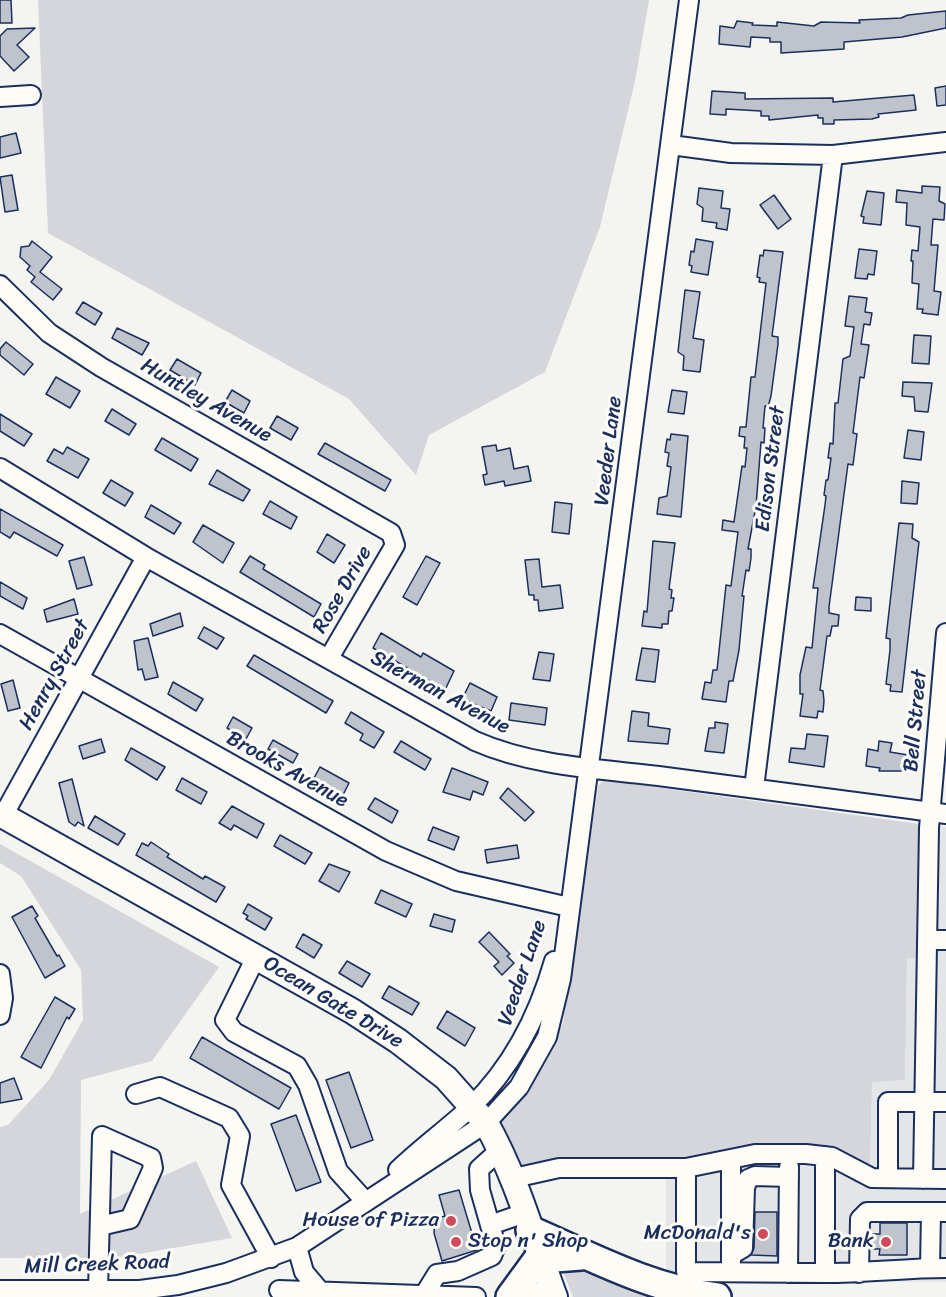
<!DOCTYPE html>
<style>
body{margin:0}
canvas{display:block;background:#f4f4f1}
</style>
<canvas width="946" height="1297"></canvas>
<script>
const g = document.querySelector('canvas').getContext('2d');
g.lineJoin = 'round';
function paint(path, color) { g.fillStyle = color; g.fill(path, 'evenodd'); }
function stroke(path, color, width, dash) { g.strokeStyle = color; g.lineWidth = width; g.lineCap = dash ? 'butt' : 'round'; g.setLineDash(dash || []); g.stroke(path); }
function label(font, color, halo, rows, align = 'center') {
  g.font = font + ' Sriracha,sans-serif'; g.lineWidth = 6; g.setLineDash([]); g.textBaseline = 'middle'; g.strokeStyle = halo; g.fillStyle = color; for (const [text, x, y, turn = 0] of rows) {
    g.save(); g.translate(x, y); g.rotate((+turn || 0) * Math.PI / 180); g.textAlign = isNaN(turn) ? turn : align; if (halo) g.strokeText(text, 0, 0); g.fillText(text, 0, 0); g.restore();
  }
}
const built = new Path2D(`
 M919,824l27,3v455l-263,-2 -17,-2v-118l26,-2 44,-12 46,-2 49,4 39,20 2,-87 33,-1 2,-122 11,-1v-65l4,-63z`);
const green = new Path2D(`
 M38,0h611l-14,81 -35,146 -55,145 -116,63 -13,40 -67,-76 -301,-166z
 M604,780l315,44 3,5 -5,129h-10l-2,122 -33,2 -2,87 -39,-21 -49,-4 -46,2 -44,12 -157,5 -13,3 -5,-2 -17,-40 3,-8 41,-52 19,-41 35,-237z
 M0,844l219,123 -67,94 -71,19 -1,134 116,-53 36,77 -123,21 -109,-1v-131l8,-2 41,-45 34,-60 -2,-50 -60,-94 -21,-13z
 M573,1263l83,34h-83l-11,-28z`);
const building = new Path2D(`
 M0,0h11l1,23h-12z
 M946,11v17l-44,9 -58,5v7l-63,4v-11h-11v-4l-19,-1 -1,10 -31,-3 1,-18 14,2 3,-7 16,2 -1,2 25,1v-4l37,4 7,-4 39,1 -1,-3 42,-2 7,-3z
 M35,28l-18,17 12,12 -15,14 -14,-15v-20l7,-7z
 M946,86v19l-9,1 -2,-18z
 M712,91l33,2v6l88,-1v4l81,-7 2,15 -38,4 1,3 -7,2 -38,1v4h-11v-6h-5v-3l-49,5v-4h-8v-5l-35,-2v6l-16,-1z
 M16,133l5,20 -21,5v-21z
 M12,175l6,35 -13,2 -5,-35z
 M922,186l18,1 -1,14 6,3 -1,16 -11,-1 -2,26h7l-4,46 7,1 -3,23 -16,-2 1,-4h-6l2,-25 -7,-1 1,-22h-2l1,-11 6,1 2,-24 -14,-2 1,-22 -11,-1 1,-12 25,3z
 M699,188l24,3 -2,17 9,1 -3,21 -11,-2 1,-5 -15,-2 1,-13 -6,-4z
 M867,191l17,2 -3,32 -18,-2 1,-6 -3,-1z
 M774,195l17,24 -13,10 -18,-24z
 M696,239l17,3 -5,33 -17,-3 1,-6 -3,-1 2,-14 3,1z
 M32,241l20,16 -12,15 22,17 -9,11 -22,-18 4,-5 -8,-7 3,-4 -10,-9 1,-10 8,-1z
 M859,249l18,2 -3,24 -6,-1 -1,5 -12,-1z
 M764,250l19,2 -11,84 6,1v7l-7,52 -3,11 -3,-1 -2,22h2l-1,15 -3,-1 -5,64 -8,43h3v9l-2,13 -3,-1 -4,26h2l-5,54 -6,31h-4l-3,21 -24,-3 3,-17 6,1 2,-13h4l9,-85 5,1 7,-54 -16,-2 1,-10 11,2 8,-56 3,1 2,-19h-3l1,-11 -6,-1 1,-9h6l5,-50h4l11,-94 -7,-1 1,-4 -3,-1 3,-22 3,1z
 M685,290l15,2 -7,46 11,2 -4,32 -17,-2 1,-14 -6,-4z
 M849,296l18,2 -2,14 7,1 -2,12 -6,-1 -3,20 8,1 -5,33 -4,-1 -7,56 4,1 -4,31 -5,-1 -19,143v6l10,2 -1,11h-6l-2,10h-3l-7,54 3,1 1,10 -1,11 -5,-1 -1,7 -17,-2 3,-22h-3v-19l6,-28 6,1 6,-60h-5l12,-83 1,-9 -2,-1 2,-15h2l3,-22h-3l2,-15 3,1 2,-41h3l5,-44 7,-3 4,-29 -9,-1z
 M83,302l19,11 -7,12 -19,-12z
 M117,328l32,15 -7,12 -30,-17z
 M914,335l17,1 -2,28 -17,-1z
 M6,342l27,22 -9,11 -24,-20v-6z
 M177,359l24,14 -6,12 -25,-15z
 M56,377l24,14 -10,17 -24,-14z
 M903,382l29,1 -4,29 -13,-1 -1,-14 -12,-1z
 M232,390l18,11 -6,12 -19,-11z
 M672,390l15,2 -3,22 -16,-2z
 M112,409l24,15 -7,11 -24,-14z
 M0,414l32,20 -8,12 -24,-15z
 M277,416l21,12 -7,12 -21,-12z
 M908,430l16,2 -3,28 -17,-2z
 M671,434l17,2 -7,81 -24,-3 2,-16 8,-2 4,-29 -4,-1 2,-13 -4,-1 2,-13 3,1z
 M162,438l36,21 -7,12 -36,-21z
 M325,443l66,37 -6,11 -67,-37z
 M496,445l1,6 13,-3 4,21 14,-3 3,15 -26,5 -1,-5 -19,4 -2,-10 4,-1 -5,-27z
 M67,447l22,12 -11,19 -31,-17 7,-12 9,5z
 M217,470l33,20 -7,11 -34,-17z
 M111,480l22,13 -8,13 -22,-13z
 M902,481l17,2 -2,21 -16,-1z
 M270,501l27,16 -6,12 -28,-15z
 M555,502l17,2 -3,30 -17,-2z
 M151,505l30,18 -7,11 -29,-17z
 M0,509l63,36 -6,11 -43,-24 -4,6 -10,-6z
 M899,523l14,1 -1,14 7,4 -17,150 -12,-1 1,-6 -5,-1 4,-34v-11l-4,-1z
 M203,525l31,18 -11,20 -30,-21z
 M327,534l18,11 -11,18 -17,-11z
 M653,541l22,2 -6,46 3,1 -1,8h3l-2,13h-3l-1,13h-6v4l-20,-2 2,-15 3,1z
 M250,556l15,9 -2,4 58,35 -7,13 -74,-45z
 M426,556l14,7 -23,42 -14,-8z
 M84,557l8,28 -15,4 -8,-28z
 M539,559l3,28 18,-2 3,23 -24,3 -1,-11h-4v-5h-5l-4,-35z
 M0,582l27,16 -4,11 -23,-13z
 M856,597l15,1v13l-16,-1z
 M74,599l4,15 -31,8 -3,-12z
 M180,613l3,13 -30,10 -3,-12z
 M204,627l20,11 -7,11 -19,-11z
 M381,633l40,24 2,-4 31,18 -9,19 -72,-42z
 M148,638l10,39 -13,3 -3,-11 -4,1 -4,-29z
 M642,648l17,2 -4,32 -19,-2z
 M539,652l15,2 -4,27 -17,-2z
 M254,655l79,46 -7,12 -79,-47z
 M13,680l7,28 -12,3 -7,-27z
 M173,682l30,17 -7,12 -28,-17z
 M470,683l27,14 -6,14 -29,-12z
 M511,703l36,5 -2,17 -36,-5z
 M632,711l17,2 -1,13 22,3 -2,15 -40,-3z
 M351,712l33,20 -10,16 -14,-8 3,-6 -18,-11z
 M233,717l19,11 -6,11 -19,-11z
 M715,722l13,2 -4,29 -19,-2 4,-23h6z
 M807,734l21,2 -4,31 -35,-5 2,-14 14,1z
 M101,739l4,13 -22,7 -4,-13z
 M273,740l25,14 -5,9 -25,-14z
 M401,741l30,18 -6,11 -31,-18z
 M879,741l13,2 -2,9 18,3 -3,16h-26l1,-3 -14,-2 2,-17 10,2z
 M131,748l34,19 -8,13 -32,-20z
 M320,767l29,16 -6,12 -29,-17z
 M452,768l36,14 -5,13 -10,-4 -3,9 -27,-8z
 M182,778l25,14 -6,12 -25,-14z
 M72,779l12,47 -6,-4 -3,4 -6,-4 -10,-39z
 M508,788l26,24 -9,9 -25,-23z
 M375,798l23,13 -6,12 -24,-14z
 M232,806l32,18 -7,14 -23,-13 -3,5 -12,-7z
 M95,816l30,18 -7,11 -30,-17z
 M433,827l26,10 -5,13 -26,-10z
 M280,835l32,18 -7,11 -31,-18z
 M151,842l18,12 -2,3 36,22 2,-3 20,11 -9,15 -80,-47 6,-12 6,3z
 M517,845l2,13 -32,5 -2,-13z
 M329,864l21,8 -11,20 -20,-11z
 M381,890l31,14 -6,13 -31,-14z
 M248,904l24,14 -7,12 -19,-11 2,-3 -5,-3z
 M32,906l6,10 -3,2 22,38 2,-1 6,11 -20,12 -33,-61z
 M434,914l21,6 -3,12 -22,-6z
 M489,932l21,22 -3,2 7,7 -12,12 -8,-9 5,-4 -20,-20z
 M303,934l19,11 -8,13 -18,-11z
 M347,961l23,13 -8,13 -23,-14z
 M389,986l30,17 -7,12 -30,-17z
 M55,997l20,12 -6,10 -2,-2 -26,51 -20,-11z
 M447,1011l28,17 -10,18 -28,-18z
 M202,1037l89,51 -12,21 -89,-51z
 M349,1072l24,68 -22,8 -25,-68z
 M14,1078l8,21 -22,4v-20z
 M296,1115l25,67 -25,9 -25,-67z
 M459,1190l18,60 -35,11 -8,-28 1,-14 10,-3 -6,-21z
 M755,1212h22v44l-26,-1 3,-7z
 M880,1223h27v32h-28l1,-6h-9v-15h9z`);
const minor = new Path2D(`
 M0,97l31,-2
 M671,145l60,8 102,2 113,-13
 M0,285l49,48 52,34 290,166 4,12 -66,113
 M0,468l146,89 329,184c59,26 128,28 191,36 94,12 187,24 280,37
 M0,634l386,217 70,30 113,26
 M754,788l79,-633
 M3,816l143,-259
 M927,940h19
 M256,957l-31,63 9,12 63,34 11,19 30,86 27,30
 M0,974l3,24 -3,17
 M136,1094l24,-7 69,31 11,18 -9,49 40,73
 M686,1168v104l139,1v-117
 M398,1170c23,-22 49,-41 73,-63 42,-41 67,-90 83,-146
 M514,1178l45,-10h127l69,-14h51l26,3 40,21 74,1
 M888,1178v-76h58
 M923,1179l6,-351 17,-195
 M490,1225l35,-12
 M297,1247l7,25 16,19
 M731,1255l12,-7 2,-60 3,-9 7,-3 34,1
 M731,1262v-103
 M930,1268l1,-56
 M788,1273l1,-106
 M825,1273c42,0 80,-5 121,-5
 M859,1273l1,-54 7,-7h79
 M0,1290h140l38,-5 48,-12 71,-26 189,-124 33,-36 28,-50 14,-58 128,-979
 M279,1290l197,7
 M98,1291l4,-155 49,22 2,10 -23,51 -30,7
 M424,1295l13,-21 21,-3 34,-15 4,-10 -16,-56 -1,-21 21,-19`);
const major = new Path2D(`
 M0,814l352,197 46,30 48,37 40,45c31,55 47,115 69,174`);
const highway = new Path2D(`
 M530,1230c60,26 121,59 187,67
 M510,1297l30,-41 15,2 26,-2
 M520,1297h22`);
const markers = [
 [451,1221,6,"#d1495b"],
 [763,1234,6,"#d1495b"],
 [456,1242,6,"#d1495b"],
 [886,1242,6,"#d1495b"]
];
const streetNames = [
 ["Huntley Avenue",206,401,30],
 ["Veeder Lane",609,451,-83],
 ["Edison Street",771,469,-83],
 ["Rose Drive",343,590,-60],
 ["Henry Street",55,675,-61],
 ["Sherman Avenue",440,693,28],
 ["Bell Street",916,721,-85],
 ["Brooks Avenue",287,770,29],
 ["Veeder Lane",523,973,-71],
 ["Ocean Gate Drive",333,1003,31],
 ["Mill Creek Road",97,1265,-2]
];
const poiNames = [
 ["House of Pizza",439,1221],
 ["McDonald's",751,1234],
 ["Stop n' Shop",468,1242,"left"],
 ["Bank",874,1242]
];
paint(built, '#e4e5e6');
paint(green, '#d4d6db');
paint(building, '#bfc3cc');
stroke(building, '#1b2f5e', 1.5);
stroke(minor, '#1b2f5e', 22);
stroke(major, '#1b2f5e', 28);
stroke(highway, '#1b2f5e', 32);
stroke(minor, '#fdfcf7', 18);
stroke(major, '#fdfcf7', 24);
stroke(highway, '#fdfcf7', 27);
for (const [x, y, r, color] of markers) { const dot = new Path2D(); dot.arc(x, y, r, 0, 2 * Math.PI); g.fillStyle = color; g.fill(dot); stroke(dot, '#fdfcf7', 2); }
label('21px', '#1b2f5e', '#fdfcf7', streetNames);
label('21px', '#1b2f5e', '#fdfcf7', poiNames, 'right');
</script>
